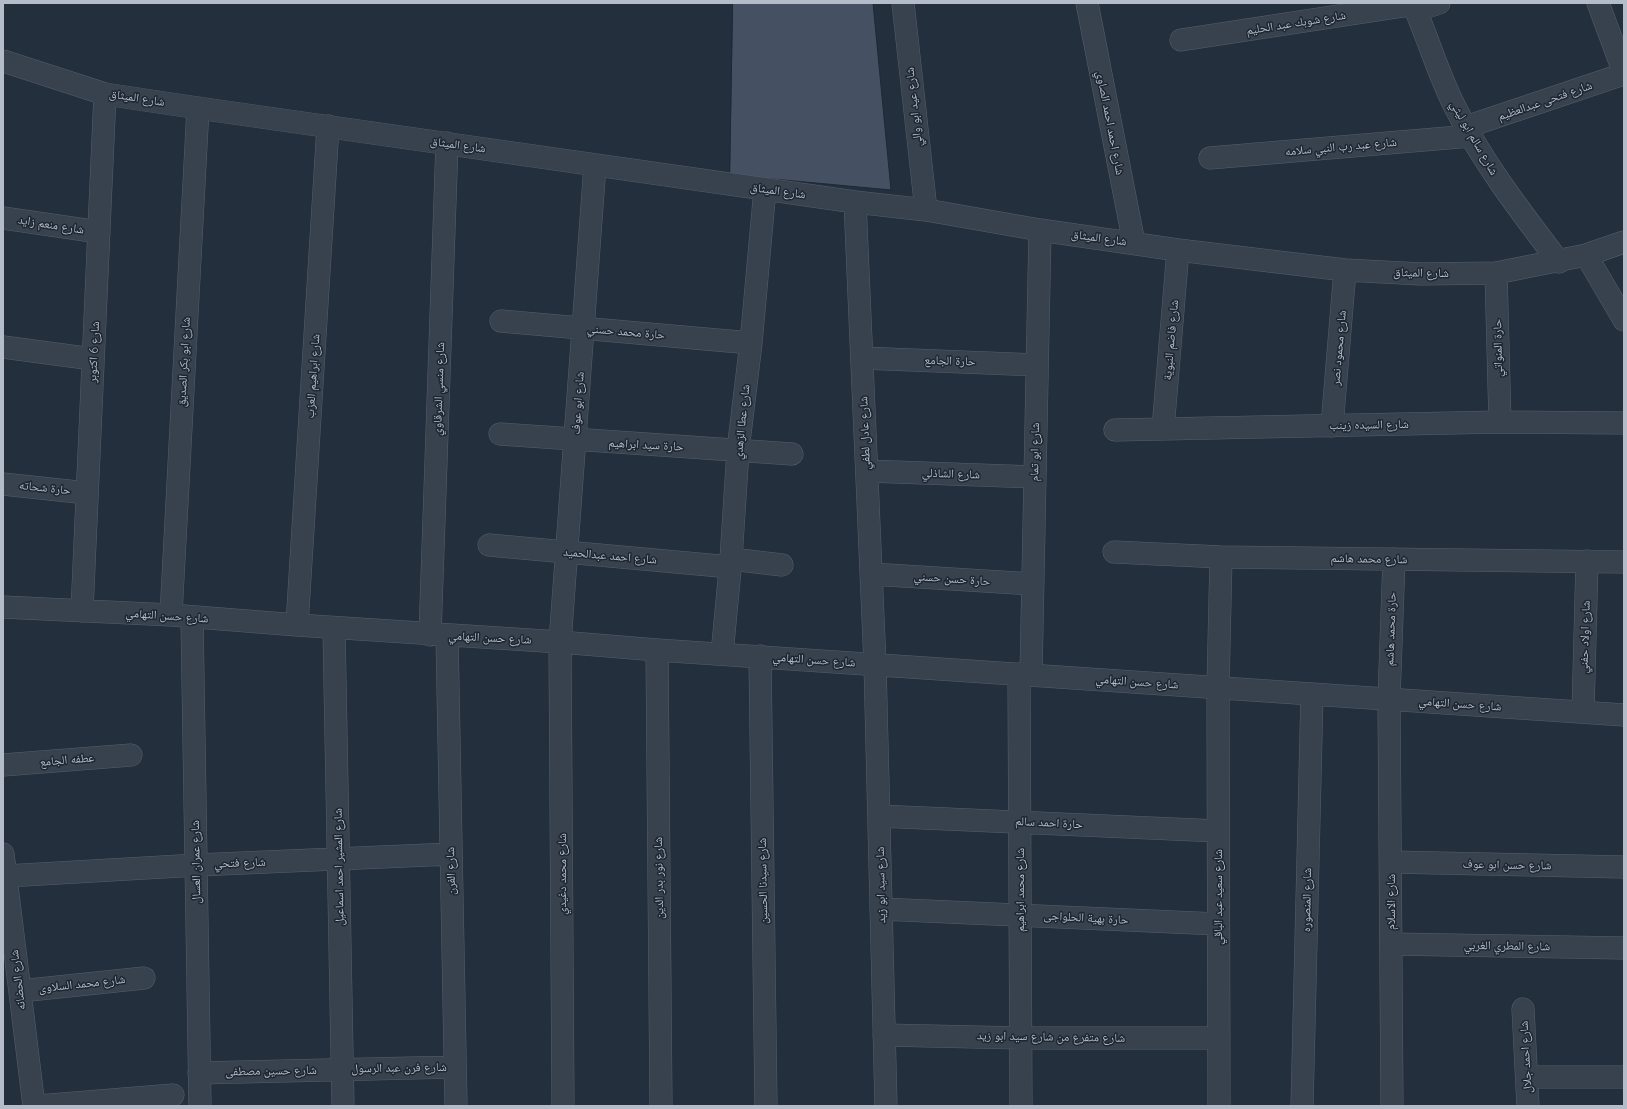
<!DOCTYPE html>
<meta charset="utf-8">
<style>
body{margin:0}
#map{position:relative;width:1627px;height:1109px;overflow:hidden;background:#242f3e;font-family:Quicksand,sans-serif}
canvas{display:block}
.frame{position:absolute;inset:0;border:4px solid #b4bcc9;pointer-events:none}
</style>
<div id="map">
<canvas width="1627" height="1109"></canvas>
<div class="frame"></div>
</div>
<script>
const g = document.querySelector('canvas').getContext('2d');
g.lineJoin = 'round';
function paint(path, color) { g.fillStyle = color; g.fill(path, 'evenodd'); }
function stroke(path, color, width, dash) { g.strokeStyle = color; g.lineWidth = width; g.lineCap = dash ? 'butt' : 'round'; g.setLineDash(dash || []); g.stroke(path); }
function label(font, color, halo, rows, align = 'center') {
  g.font = font + ' Quicksand,"Noto Naskh Arabic",sans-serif'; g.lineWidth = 3; g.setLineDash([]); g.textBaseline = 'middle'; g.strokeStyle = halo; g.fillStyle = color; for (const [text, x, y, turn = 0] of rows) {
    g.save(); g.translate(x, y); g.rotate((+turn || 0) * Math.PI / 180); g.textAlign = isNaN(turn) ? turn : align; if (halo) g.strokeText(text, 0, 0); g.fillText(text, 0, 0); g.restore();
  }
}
const building = new Path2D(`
 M733,3h140l18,187 -161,-15z`);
const minor = new Path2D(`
 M903,3l23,207
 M1087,3l47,240
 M1409,3l7,8c13,31 24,67 39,96 28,56 66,105 104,155
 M1598,3l26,70
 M1416,11l23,-8
 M1181,40l229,-35
 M3,61l102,33 93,14 657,94 71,8 114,20 138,20 167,20 76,4 75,-1 90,-18 38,-13
 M1466,127l158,-53
 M1210,158l261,-22
 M855,202l20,462 11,442
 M3,218l96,14
 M1586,255l38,65
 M1496,273l4,149
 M501,321l250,22
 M3,347l90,12
 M862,358l175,7
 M1332,426l13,-156
 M1163,429l15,-179
 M1115,430l385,-8 124,1
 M500,434l292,20
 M867,471l168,6
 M3,484l84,9
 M489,545l242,22
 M1114,552l107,5 403,5
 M731,559l51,6
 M871,574l162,10
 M3,607l168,8 126,10 263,17 97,8 967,65
 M82,611l23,-517
 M171,615l27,-507
 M192,618l8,488
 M297,625l31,-499
 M334,628l9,478
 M430,635l17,-492
 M447,635l9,471
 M657,650l4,456
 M722,654l9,-95 7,-109 13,-107 14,-154
 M760,656l6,450
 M1019,674l2,432
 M1031,675l9,-445
 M1583,712l4,-151
 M3,765l128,-10
 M879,816l339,15
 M3,854l31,252
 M1391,862l233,5
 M6,876l191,-11 254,-11
 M881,909l337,15
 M1391,944l233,4
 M20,991l124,-13
 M1523,1009l5,97
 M884,1035l137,3h198
 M199,1073l256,-6
 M1527,1077h97
 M38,1106l135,-11
 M563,1106l-3,-464 35,-477
 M1219,1106l-1,-419 3,-130
 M1302,1106l10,-412
 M1392,1106l-3,-407 5,-140`);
const streetNames = [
 ["شارع شوبك عبد الحليم",1296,23,-9],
 ["شارع الميثاق",137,98,9],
 ["شارع فتحى عبدالعظيم",1545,101,-19],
 ["شارع عيد ابو والي",914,107,-96],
 ["شارع احمد احمد الصاوي",1110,123,79],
 ["شارع سالم ابو ليثي",1474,138,60],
 ["شارع الميثاق",458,145,8],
 ["شارع عبد رب النبي سلامه",1341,147,-5],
 ["شارع الميثاق",778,191,8],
 ["شارع منعم زايد",51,225,9],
 ["شارع الميثاق",1099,238,8],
 ["شارع الميثاق",1421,273,1],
 ["حارة محمد حسني",626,332,5],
 ["شارع فاضم النبوية",1171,340,-85],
 ["شارع محمود نصر",1339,348,-85],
 ["حارة المنواتي",1498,348,-91],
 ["شارع 6 اكتوبر",94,352,-87],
 ["حارة الجامع",950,361,2],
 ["شارع ابو بكر الصديق",184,362,-87],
 ["شارع ابراهيم العزب",313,376,-86],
 ["شارع منسي الشرقاوي",439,389,-88],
 ["شارع ابو عوف",578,403,-86],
 ["شارع عطا الزهدي",742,422,-84],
 ["شارع السيده زينب",1369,425,-1],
 ["شارع عادل لطفي",865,433,-92],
 ["حارة سيد ابراهيم",646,445,3],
 ["شارع ابو تمام",1035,452,-89],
 ["شارع الشاذلي",951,474,2],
 ["حارة شحاته",45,488,6],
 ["شارع احمد عبدالحميد",610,556,5],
 ["شارع محمد هاشم",1369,559,1],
 ["حارة حسن حسني",952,579,4],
 ["شارع حسن التهامي",167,616,4],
 ["حارة محمد هاشم",1391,629,-88],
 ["شارع اولاد حفني",1585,637,-88],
 ["شارع حسن التهامي",490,638,3],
 ["شارع حسن التهامي",814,660,4],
 ["شارع حسن التهامي",1137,682,4],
 ["شارع حسن التهامي",1460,704,4],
 ["عطفه الجامع",67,760,-5],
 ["حارة احمد سالم",1049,823,3],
 ["شارع عمران العسال",196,862,-91],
 ["شارع فتحي",240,863,-2],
 ["شارع حسن ابو عوف",1507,865,1],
 ["شارع المشير احمد اسماعيل",339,867,-91],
 ["شارع الفرن",451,871,-91],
 ["شارع محمد دغيدي",562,874,-90],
 ["شارع نور بدر الدين",659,878,-91],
 ["شارع سيدنا الحسين",763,881,-91],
 ["شارع سيد ابو زيد",881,885,-91],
 ["شارع محمد ابراهيم",1020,890,-90],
 ["شارع سعيد عبد الباقي",1218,897,-90],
 ["شارع المنصوره",1307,900,-89],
 ["شارع الاسلام",1391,902,-90],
 ["حارة بهية الحلواجى",1086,918,3],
 ["شارع المطري الغربي",1507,946,1],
 ["شارع الحضانه",18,980,-97],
 ["شارع محمد السلاوى",82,984,-6],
 ["شارع متفرع من شارع سيد ابو زيد",1051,1037,1],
 ["شارع احمد جلال",1526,1057,-93],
 ["شارع فرن عبد الرسول",399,1068,-1],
 ["شارع حسين مصطفى",271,1071,-1]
];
paint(building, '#455162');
stroke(building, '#1f2835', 1);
stroke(minor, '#565f6c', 23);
stroke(minor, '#38414e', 22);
label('12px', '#b4bcc9', '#1d2633', streetNames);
</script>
